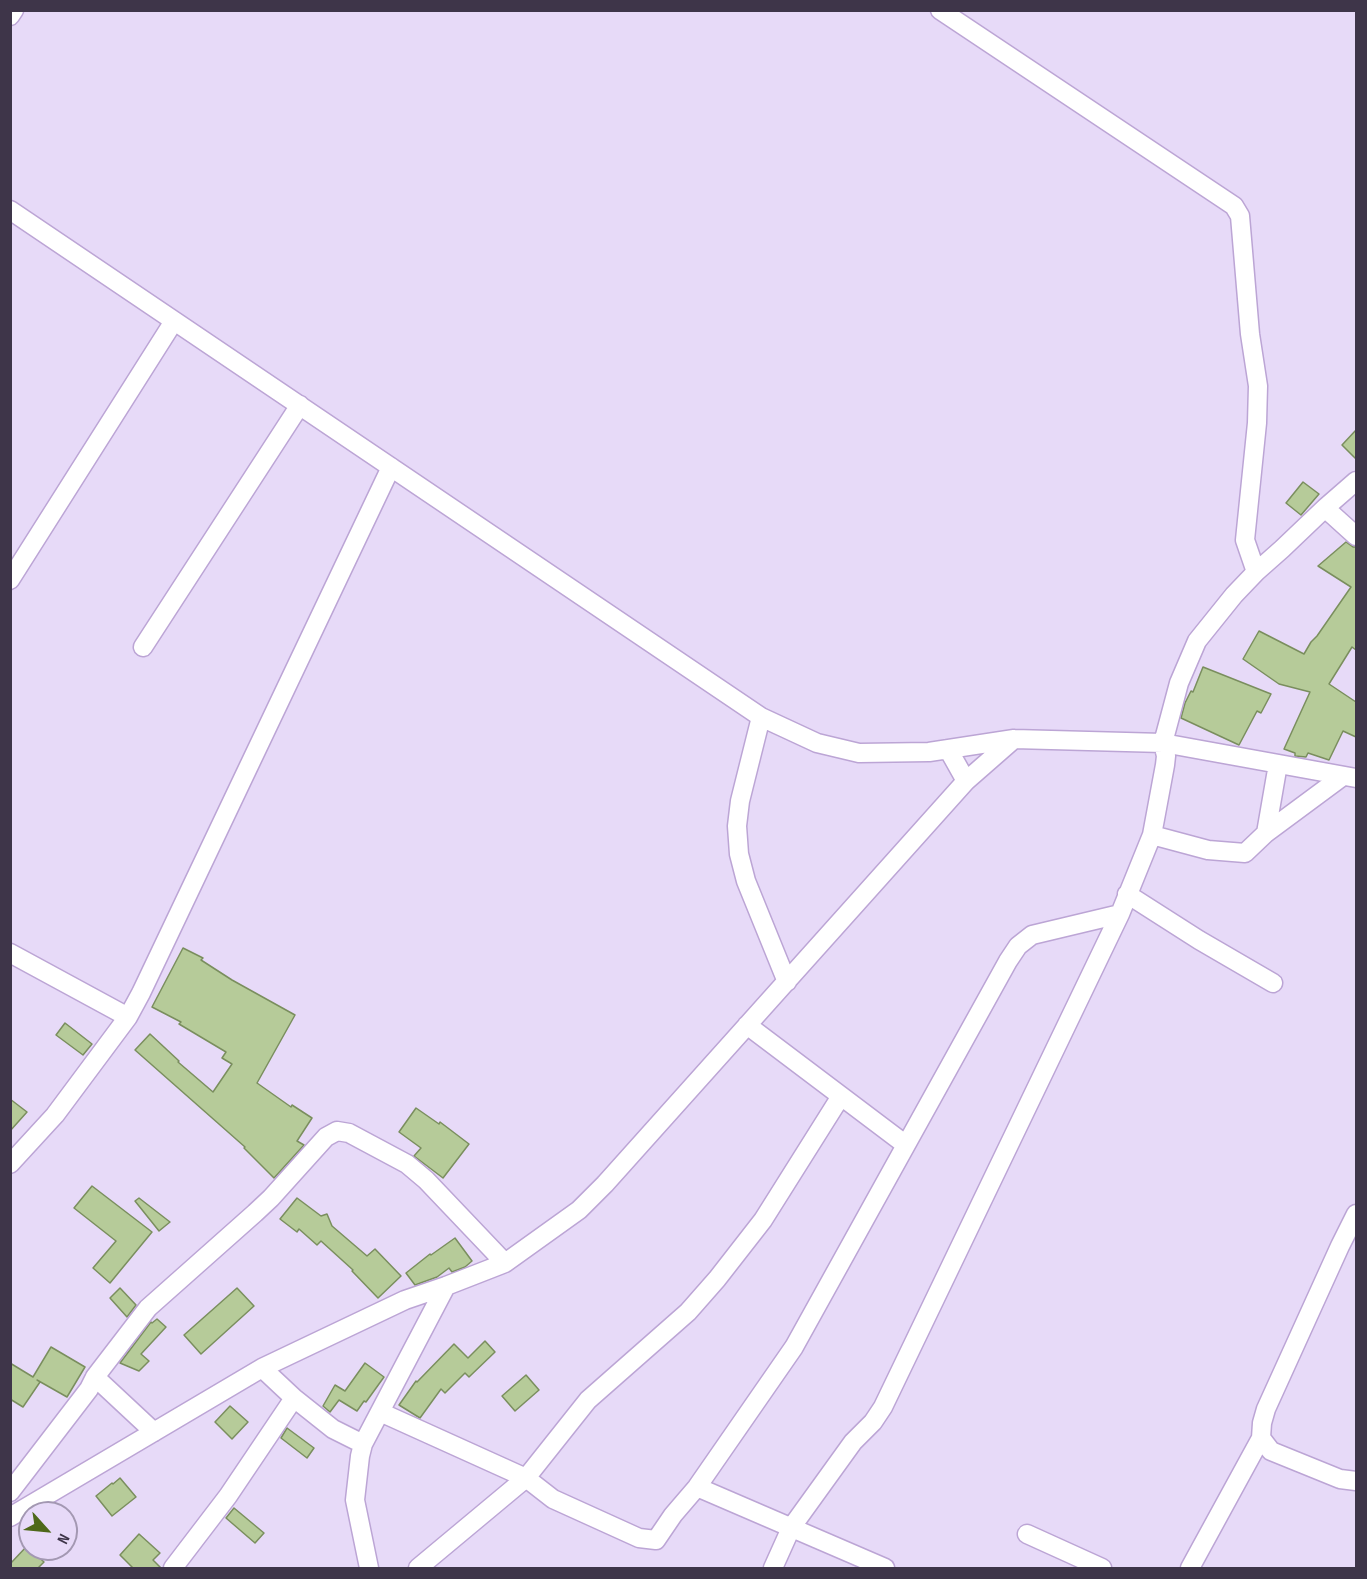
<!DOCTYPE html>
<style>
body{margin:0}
#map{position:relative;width:1367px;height:1579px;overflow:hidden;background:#e7daf8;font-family:"Sofia Sans Condensed",sans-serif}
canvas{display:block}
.frame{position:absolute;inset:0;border:12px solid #3e3549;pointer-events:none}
.north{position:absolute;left:18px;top:1501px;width:60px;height:60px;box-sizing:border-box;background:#e7daf8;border:2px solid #a398b2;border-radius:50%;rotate:117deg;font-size:16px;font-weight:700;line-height:24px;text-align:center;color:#3e3549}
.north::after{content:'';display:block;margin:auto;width:21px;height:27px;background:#4e681a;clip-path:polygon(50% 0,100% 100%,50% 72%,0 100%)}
</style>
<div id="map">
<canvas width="1367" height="1579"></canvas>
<div class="frame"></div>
<div class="north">N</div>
</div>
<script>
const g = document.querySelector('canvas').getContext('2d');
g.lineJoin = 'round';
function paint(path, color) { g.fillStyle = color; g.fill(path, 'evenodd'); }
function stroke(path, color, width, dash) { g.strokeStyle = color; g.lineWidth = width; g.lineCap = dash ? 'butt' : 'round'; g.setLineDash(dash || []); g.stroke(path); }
const building = new Path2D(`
 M1356,430v29l-14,-14z
 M1303,482l16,12 -18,21 -15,-12z
 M1346,542l7,5h3v103l-4,-3 -23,37 27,18v35l-13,-6 -14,29 -21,-7 -2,4 -11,-1v-3l-11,-4 26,-57 -31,-8 -36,-25 16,-28 45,23 7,-12 6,-6 34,-49 -33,-21z
 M1203,667l68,27 -10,19 -4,-2 -18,34 -58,-27 4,-15 6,-12 2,1z
 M183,948l20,10 -2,2 31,20 63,35 -38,68 34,24 1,-2 20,13 -15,23 7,4 -30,33 -30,-30 1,-1 -110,-97 15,-16 29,27 -1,1 35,30 19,-28 -10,-6 4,-6 -47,-28 2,-2 -29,-15z
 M65,1023l27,21 -9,11 -27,-20z
 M10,1099l17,13 -17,19z
 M416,1108l23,16 1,-2 29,22 -26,34 -29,-22 7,-8 -22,-16z
 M92,1186l60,46 -42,51 -17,-15 23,-27 -42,-33z
 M139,1198l31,24 -11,9 -24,-30z
 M297,1198l24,18 6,-2 5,12 35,30 8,-7 26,27 -23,22 -26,-27 1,-1 -32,-29 -4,4 -18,-16 -2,3 -17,-13z
 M455,1238l17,23 -7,6 -13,5 -3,-4 -12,9 -22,8 -9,-12 24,-19 1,1z
 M120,1288l16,17 -9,12 -17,-19z
 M237,1288l17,18 -53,48 -17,-19z
 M157,1319l9,8 -25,27 8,7 -10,10 -19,-8 31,-41 1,1z
 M485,1341l10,11 -26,25 -4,-4 -20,20 -4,-4 -21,29 -21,-13 17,-24 1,1 37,-38 14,14z
 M51,1347l34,20 -18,30 -30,-17 3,2 -17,25 -13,-8v-36l23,14z
 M365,1363l19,14 -18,25 -2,-1 -7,10 -18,-11 -9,12 -7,-6 12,-21 10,6z
 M526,1375l13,15 -24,21 -13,-15z
 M230,1406l18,16 -16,17 -17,-17z
 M287,1428l27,20 -7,10 -26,-20z
 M120,1478l16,19 -24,19 -16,-20 16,-13 1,1z
 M234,1508l30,25 -9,10 -29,-25z
 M139,1534l21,19 -7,7 9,9h-28l-14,-14z
 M27,1546l17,16 -7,7h-27v-5z`);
const minor = new Path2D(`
 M940,10l294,196 6,10 10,118 8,52 -1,37 -12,117 11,32
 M10,16l4,-6
 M10,210l751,507 56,26 42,10 70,-1 85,-13 149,4 193,35
 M1325,508l31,28
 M10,580l164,-259
 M143,647l157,-242
 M761,717l-21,84 -3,25 2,28 7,27 41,101
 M948,749l18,32
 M1266,833l12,-69
 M1152,835l56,15 37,3 21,-20 77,-57
 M1127,894l72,46 74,43
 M10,953l118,64
 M747,1025l159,120
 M10,1164l45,-49 73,-98 13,-24 250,-526
 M1356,1214l-16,32 -74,163 -4,14 -1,15 10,13 69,28 16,2
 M262,1368l32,30 39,31 30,15
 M95,1377l59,55
 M380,1412l146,66 27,21 86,39 17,2 17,-25 24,-28 97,-140 214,-386 10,-15 14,-11 88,-21
 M697,1487l188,81
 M10,1492l79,-103 6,-12 53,-69 107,-95 16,-15 55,-61 11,-6 12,2 58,31 19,16 79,83
 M10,1517l252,-149 143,-68 41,-14 59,-23 74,-53 26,-26 361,-403 48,-42
 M1027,1534l75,34
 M173,1568l55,-72 66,-98
 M369,1568l-14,-68 5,-44 3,-12 83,-158
 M418,1568l108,-90 62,-78 100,-88 29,-33 46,-59 78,-124
 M773,1568l18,-40 62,-86 20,-20 10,-15 237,-493 32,-79 13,-70 1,-9 -3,-13 16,-60 18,-42 37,-46 22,-23 26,-23 43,-41 31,-27
 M1190,1568l71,-130`);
paint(building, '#b6cb99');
stroke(building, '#7a8e5e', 1.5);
stroke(minor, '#bca5d5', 21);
stroke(minor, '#fff', 18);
</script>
